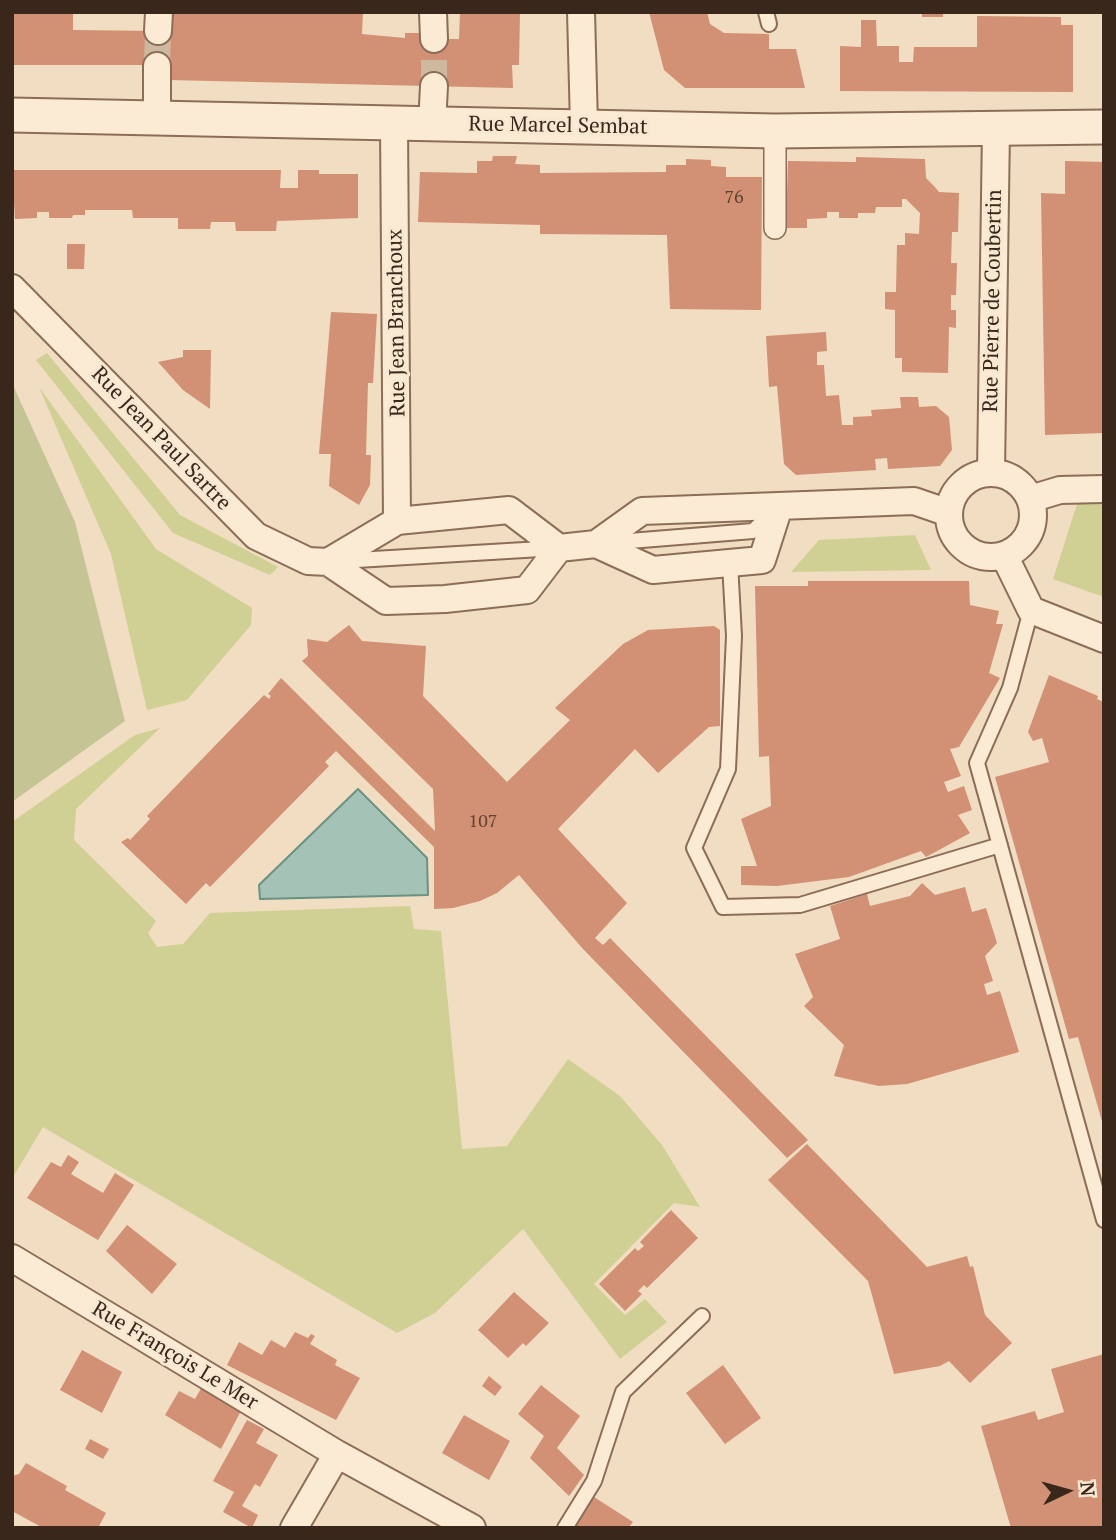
<!DOCTYPE html>
<meta charset="utf-8">
<style>
body{margin:0}
#map{position:relative;width:1116px;height:1540px;overflow:hidden;background:#f1ddc1;font-family:"PT Serif",serif}
canvas{display:block}
.frame{position:absolute;inset:0;border:14px solid #3a271c;pointer-events:none}
.north{position:absolute;left:1032px;top:1456px;width:70px;height:70px;-webkit-text-stroke:5px #f8e8d1;paint-order:stroke;rotate:85deg;font-size:19px;font-weight:700;line-height:28px;text-align:center;color:#3a271c}
.north::after{content:'';display:block;margin:auto;width:24px;height:32px;background:#3a271c;clip-path:polygon(50% 0,100% 100%,50% 72%,0 100%)}
</style>
<div id="map">
<canvas width="1116" height="1540"></canvas>
<div class="frame"></div>
<div class="north">N</div>
</div>
<script>
const g = document.querySelector('canvas').getContext('2d');
g.lineJoin = 'round';
function paint(path, color) { g.fillStyle = color; g.fill(path, 'evenodd'); }
function stroke(path, color, width, dash) { g.strokeStyle = color; g.lineWidth = width; g.lineCap = dash ? 'butt' : 'round'; g.setLineDash(dash || []); g.stroke(path); }
function label(font, color, halo, rows, align = 'center') {
  g.font = font + ' "PT Serif",serif'; g.lineWidth = 6; g.setLineDash([]); g.textBaseline = 'middle'; g.strokeStyle = halo; g.fillStyle = color; for (const [text, x, y, turn = 0] of rows) {
    g.save(); g.translate(x, y); g.rotate((+turn || 0) * Math.PI / 180); g.textAlign = isNaN(turn) ? turn : align; if (halo) g.strokeText(text, 0, 0); g.fillText(text, 0, 0); g.restore();
  }
}
const green = new Path2D(`
 M47,353l133,162 98,52 -8,8 -97,-42 -137,-173z
 M39,387l117,162 96,59 -1,17 -64,75 -40,10 -36,-156z
 M1104,500v97l-51,-18 25,-78z
 M915,535l16,35 -140,2 28,-32z
 M160,728l-84,81 -2,31 82,81 -8,12 9,14 26,-3 27,-31 200,-7 4,23 27,2 21,218 45,-3 61,-87 52,37 42,49 38,62 -26,-4 -80,81 31,31 20,-16 22,23 -47,37 -97,-130 -88,84 -38,20 -354,-206 -31,52v-357l123,-87z`);
const cemetery = new Path2D(`
 M12,383l63,139 50,199 -113,81z`);
const water = new Path2D(`
 M358,789l69,69 1,37 -168,4 -1,-14z`);
const building = new Path2D(`
 M12,12h61v18l85,1h14v-19h191l-1,22 43,4v-5h18v6h36l1,-27h60l-1,53h-7l1,23 -344,-8 1,-15h-158z
 M649,12h58l3,12 14,9 45,1v15h27l9,39h-120l-21,-18z
 M922,12h21v5h-21z
 M977,16l84,1v8h12v67l-233,-1v-45l21,1v-27h15l1,26h22v16h14l1,-15h63z
 M493,156h24l-2,8 25,1v8l126,-1v-7h20v-6l25,1v6l15,1v10h36l-1,133 -91,-1 -3,-74 -127,-1v-9l-122,-3 2,-50 57,1v-12h15z
 M856,157l69,2 1,19 8,8 5,6 20,1 -1,39h-6l-1,31h6l-1,32h-5v15h5v18l-7,-1 -1,46 -46,-1v-14h-7v-48l-10,-1v-17h11l1,-47h8v-12l14,1 1,-21 -14,-14h-4v8h-26l-1,6h-17v5h-19v-6h-12v6l-20,1v9h-21l2,-67 68,1z
 M1065,161l39,1v271l-59,2 -4,-242 24,1z
 M12,170h269l-1,18h18v-18h21v4h39v44l-81,3 -1,10h-40l-1,-9h-24l-1,7h-32v-11h-45l-1,-8h-47v5h-12l-1,3h-23v-6h-12v6l-22,1z
 M67,244h18l-1,25h-17z
 M331,312l46,2 -4,69h-5l-2,72h5l-1,30 -11,20 -30,-19 2,-32h-12z
 M826,332l1,19 -10,1v13h7l2,31 13,-1 3,30h11v-8l19,-1 -1,-6 30,-2 -1,-11h18l1,10 17,-1 13,11 3,33 -12,16 -52,3 -1,-11 -12,1 1,11 -80,5 -12,-11 -7,-78 -8,1 -3,-51z
 M183,350h28l-1,59 -27,-19 -25,-28 25,-5z
 M808,581h161l1,24 29,6 -3,13h7l-14,49 11,5 -41,69 -9,2 11,27 -17,6 4,10 16,-6 8,24 -14,5 12,18 -44,24 -5,-6 -72,26 -72,9 -36,-1v-19h16l-16,-47 30,-13 -2,-50 -10,1 -4,-171h53z
 M349,625l13,16 64,5 -3,50 84,86 63,-62 -15,-12 68,-64 25,-14 66,-4 6,4v96l-11,1 -51,46 -23,-24 -77,80 69,74 -32,35 8,7 7,-7 198,202 -21,18 -204,-209 -64,-74 -22,18 -17,8 -27,7 -19,1v-62l-98,-96 -11,11 4,4 -119,121 -4,-4 -20,21 -65,-62 7,-4 2,2 20,-21 -3,-3 117,-121 5,4 2,-3 -3,-2 13,-16 154,153 -2,-42 -131,-128 6,-5 -1,-17 20,3z
 M1049,675l49,21 -1,3 7,3 -1,423 -25,-88 -9,2 -74,-262 54,-15 -7,-24 -9,3 -5,-9z
 M922,883l13,12 30,-8 7,25 14,-4 11,35 -12,13 8,25 -9,3 3,11 13,-4 19,61 -112,32 -28,2 -45,-10 10,-31 -40,-39 9,-9 -18,-43 45,-15 -10,-33 37,-12 3,12 40,-10z
 M807,1144l120,123 40,-11 3,11 3,-1 12,49 27,28 -42,40 -21,-22 -9,5 -46,8 -26,-93 -100,-101z
 M68,1155l11,7 -8,12 32,19 12,-20 19,12 -36,55 -71,-42 24,-36 10,5z
 M671,1210l27,28 -51,50 -3,-3 -6,6 4,3 -17,17 -26,-27 36,-36 3,3 6,-5 -4,-4z
 M127,1225l50,39 -25,30 -46,-43z
 M514,1292l35,31 -23,23 -3,-3 -15,15 -30,-28z
 M295,1332l13,6 3,-4 4,2 -5,8 27,16 -2,5 25,13 -24,42 -109,-55 12,-23 23,13 9,-15 14,8z
 M82,1350l40,22 -20,41 -42,-23z
 M1104,1354v174h-93l-30,-102 54,-15 3,9 26,-8 -13,-43z
 M723,1365l38,53 -36,26 -39,-51z
 M489,1376l13,11 -7,9 -13,-10z
 M203,1385l40,22 -22,42 -56,-34 14,-24 16,8z
 M541,1385l39,31 -23,32 27,27 -15,21 -39,-38 14,-22 -26,-22z
 M464,1415l46,26 -21,39 -47,-27z
 M247,1420l17,9 -8,14 22,12 -18,32 -5,-3 -13,22 16,9 -6,13 -29,-16 11,-20 -21,-11z
 M90,1439l19,10 -6,10 -18,-10z
 M26,1463l41,23 -2,4 41,23 -8,15h-55l-31,-17v-35l7,-2z
 M594,1497l39,25 -5,6h-53z`);
const minorTunnel = new Path2D(`
 M157,66l1,-35
 M434,86v-47`);
const service = new Path2D(`
 M766,12l3,12
 M605,543l148,-12 20,-19
 M340,561l218,-13
 M730,563l4,73 -6,133 -34,79 29,59 77,-2 200,-60
 M1031,610l-21,78 -33,75 127,457
 M565,1528l29,-47 29,-89 79,-76`);
const pedestrian = new Path2D(`
 M775,228v-97`);
const minor = new Path2D(`
 M433,12l1,27
 M581,12l3,113
 M158,31l1,-19
 M157,118v-52
 M394,125l3,396
 M432,125l2,-39
 M12,288l244,248 52,25 20,1 58,39 59,-2 82,-9 32,-42
 M991,472l5,-343
 M949 515a42 42 0 1 1 84 0a42 42 0 1 1-84 0Z
 M1030,499l30,-9 44,-1
 M596,544l57,26 109,-10 17,-53
 M1004,555l27,55 73,29
 M328,562l69,-41 112,-11 50,38 37,-4 46,-33 272,-10 35,12
 M12,1258l325,196 135,74
 M294,1528l43,-74`);
const tertiary = new Path2D(`
 M12,115l763,16 329,-4`);
const numberNames = [
 ["76",734,198],
 ["107",483,822]
];
const streetNames = [
 ["Rue Marcel Sembat",558,126,1],
 ["Rue Pierre de Coubertin",993,301,-89],
 ["Rue Jean Branchoux",397,323,-91],
 ["Rue Jean Paul Sartre",161,439,46],
 ["Rue François Le Mer",175,1356,31]
];
paint(green, '#d0d094');
paint(cemetery, '#c4c494');
paint(water, '#a4c3b6');
stroke(water, '#6a9283', 2);
paint(building, '#d29074');
stroke(minorTunnel, '#ccb9a0', 26, [26, 13]);
stroke(service, '#8c6d57', 18);
stroke(pedestrian, '#8c6d57', 24);
stroke(minor, '#8c6d57', 30);
stroke(tertiary, '#8c6d57', 37);
stroke(service, '#fbebd5', 14);
stroke(pedestrian, '#fbebd5', 21);
stroke(minor, '#fbebd5', 26);
stroke(tertiary, '#fbebd5', 33);
label('18px', '#604132', null, numberNames);
label('21px', '#3a271c', '#f8e8d1', streetNames);
</script>
